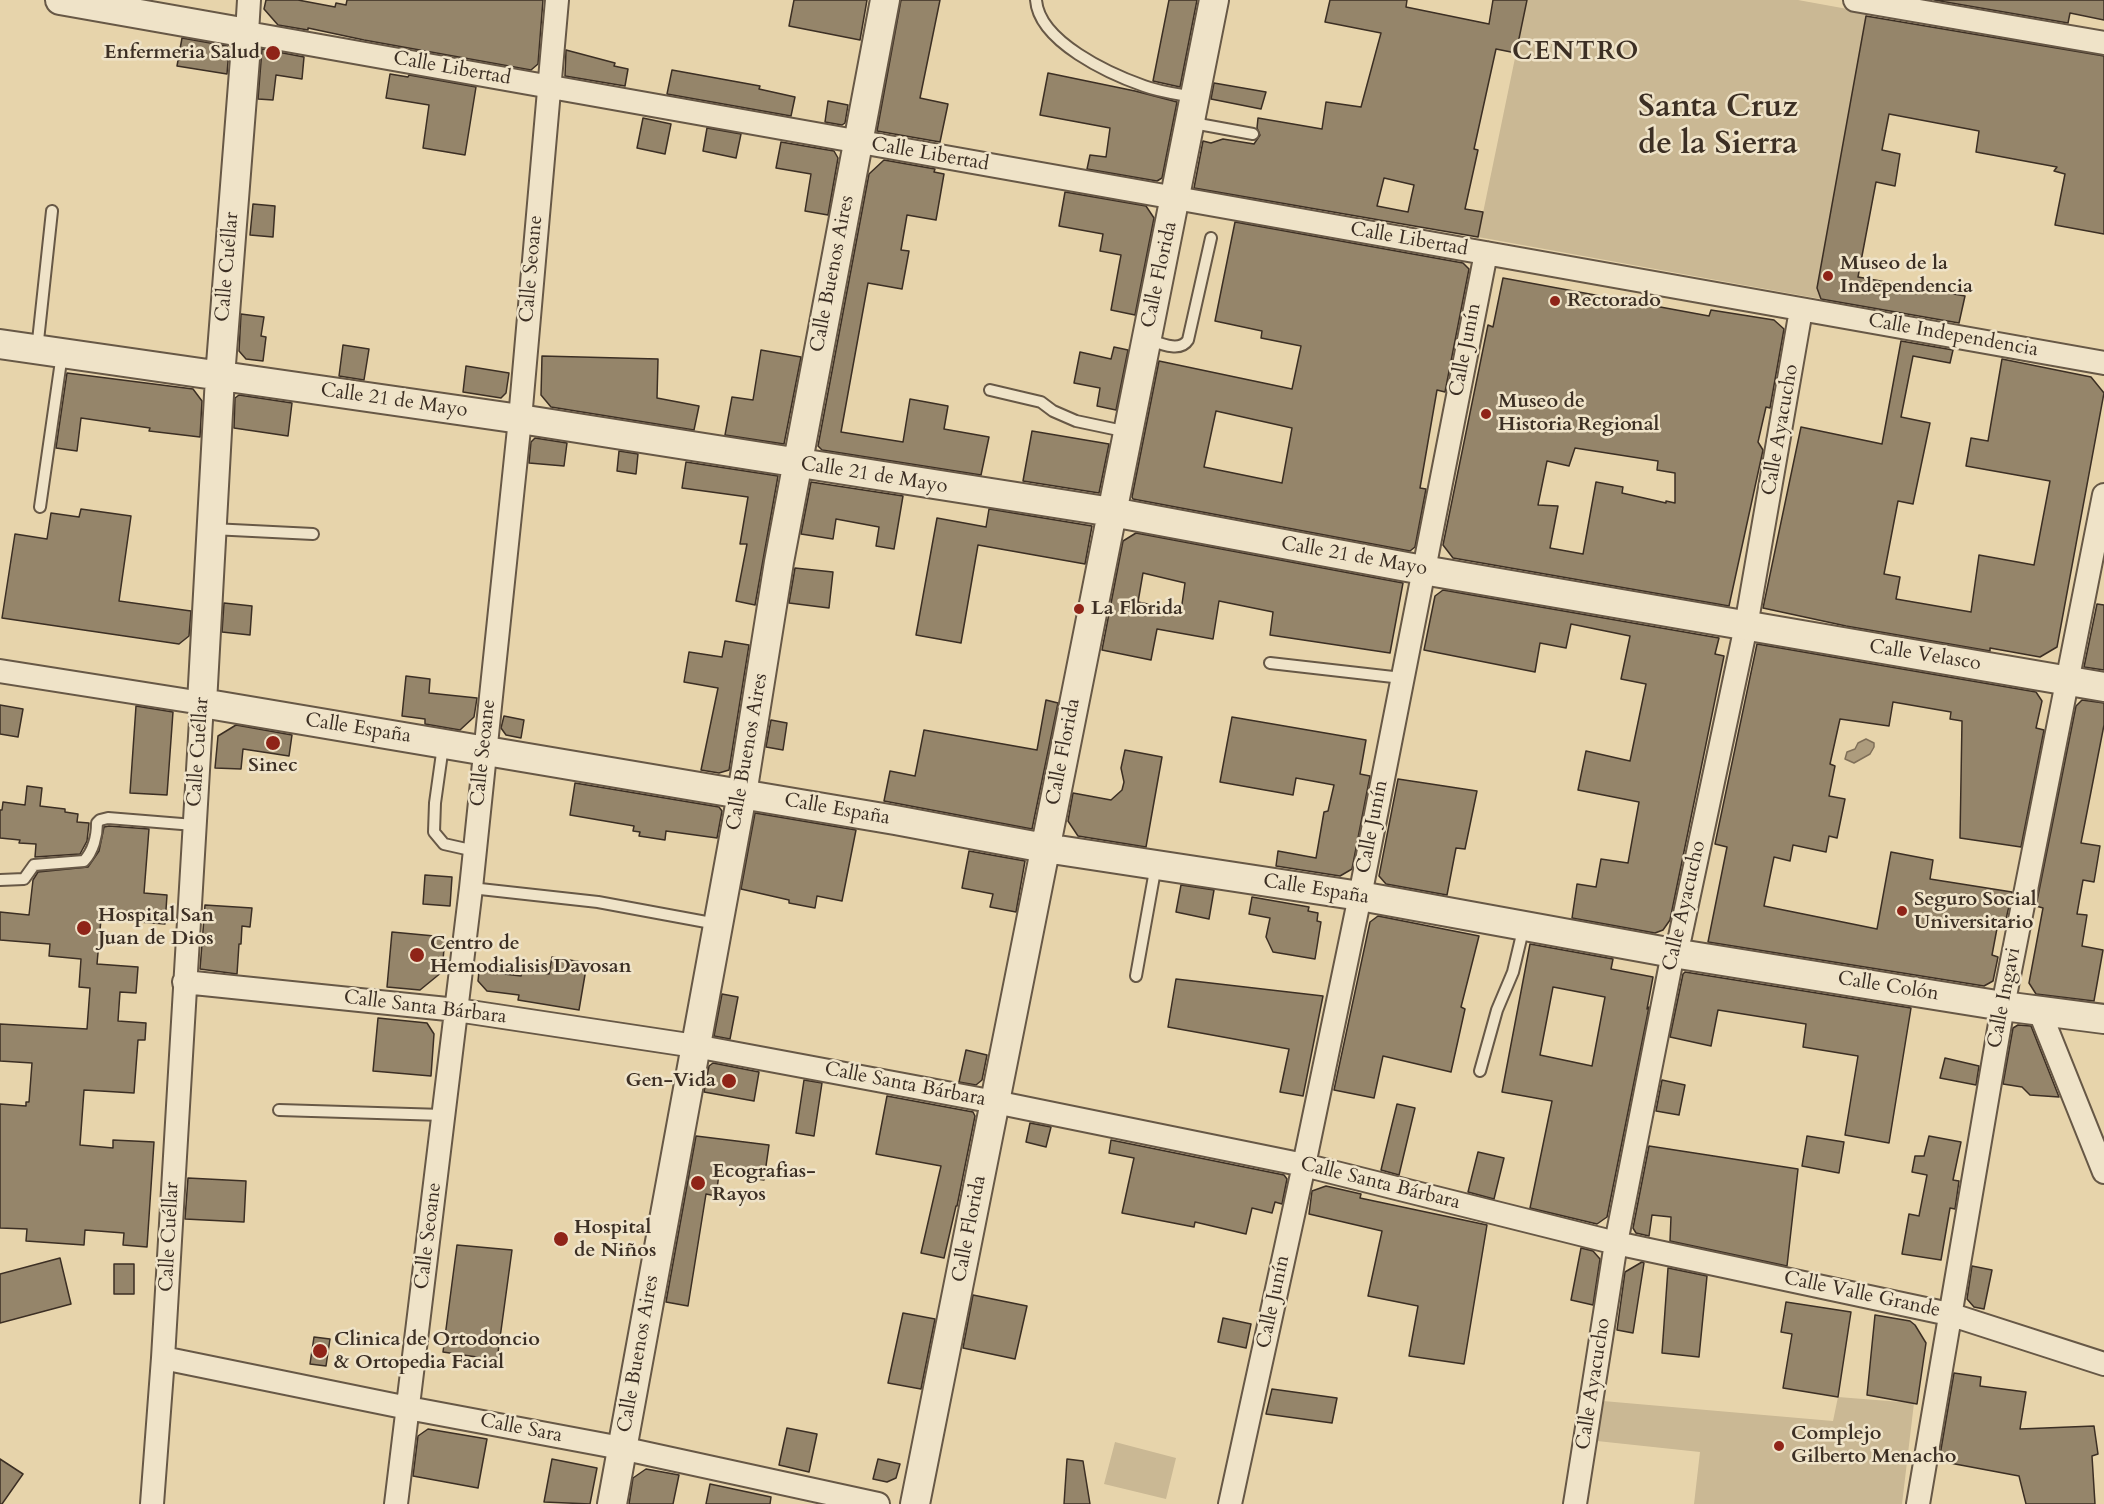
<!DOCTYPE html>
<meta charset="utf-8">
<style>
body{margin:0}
canvas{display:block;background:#e7d4ab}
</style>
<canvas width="2104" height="1504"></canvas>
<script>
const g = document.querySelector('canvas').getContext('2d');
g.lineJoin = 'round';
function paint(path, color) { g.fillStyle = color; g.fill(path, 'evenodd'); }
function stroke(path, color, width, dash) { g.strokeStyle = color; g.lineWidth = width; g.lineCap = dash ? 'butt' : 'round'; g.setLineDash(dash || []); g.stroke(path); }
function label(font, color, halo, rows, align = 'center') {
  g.font = font + ' Cardo,serif'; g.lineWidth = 5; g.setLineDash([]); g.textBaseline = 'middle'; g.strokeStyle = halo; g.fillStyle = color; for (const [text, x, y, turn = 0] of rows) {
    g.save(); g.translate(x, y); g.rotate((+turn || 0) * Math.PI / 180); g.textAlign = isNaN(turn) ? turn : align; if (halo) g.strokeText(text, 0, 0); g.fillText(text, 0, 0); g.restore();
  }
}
const green = new Path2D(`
 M1527,0h271l55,10h15l-51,278 4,11 -343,-62z
 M1838,1397l76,6 -12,101h-208l6,-52 -103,-11 6,-40 230,20z
 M1115,1442l61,16 -10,41 -62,-15z`);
const water = new Path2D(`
 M1866,739l8,4v4l-4,7 -16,9 -9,-4 2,-7 8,-3 3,-6z`);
const building = new Path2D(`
 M266,0h32l37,7 1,-4 10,2 1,-5h196l-5,64 -7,6 -167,-30 -56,-12v2l-30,-5 -14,-16z
 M794,0h73l-7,40 -71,-14z
 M901,0h39l-20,98 28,6 -8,38 -63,-11z
 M1169,0h28l-17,87 -27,-6z
 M1330,0h77l-1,7 83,17 4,-24h34l-11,53 -20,-4 -22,100 4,1 -13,59 18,3 -5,25 -284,-49 9,-47 8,2 12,-4 31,5 6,-9 -3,-7 1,-10 64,11 4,-27 35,5 20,-74 -56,-11zM1384,178l30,7 -6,27 -31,-6z
 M1934,0h170v20l-34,-7 -2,10z
 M1866,16l238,40v178l-49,-9 10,-51 -11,-3 3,-4 -81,-15 3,-21 -90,-17 -7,36 18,4 -5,32 -19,-4 -18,95 107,19 -6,27 -138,-24 -4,-11z
 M182,38l45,8 2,3 -2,25 -50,-8z
 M262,49l42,8 -2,22 -26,-4 -3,25 -15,-1z
 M566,50l49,13 -1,3 14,3 -3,17 -60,-10z
 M672,70l88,16 -1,3 36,8 -4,19 -124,-22z
 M1048,73l87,18 42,11 -15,76 -5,3 -70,-12 3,-14 16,2 4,-29 -70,-13z
 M390,74l18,3 1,-2 67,12 -11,68 -42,-7 6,-43 -43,-7z
 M1214,83l52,9 -5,17 -50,-10z
 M828,101l20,4 -3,18 -3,2 -17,-3z
 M643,118l28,6 -6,30 -28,-6z
 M707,128l34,6 -5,24 -33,-7z
 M781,142l53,9 4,7 -10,57 -23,-4 6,-37 -35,-6z
 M884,160l51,9 -1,3 10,2 -8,46 -29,-5 -6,35 8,1 -7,38 -34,-6 -27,149 62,10 7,-43 38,7 -4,23 45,8 -8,38 -159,-25 -4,-4 51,-272z
 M1065,192l81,14 8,12 -19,97 -24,-5 10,-55 -21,-4 3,-17 -44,-8z
 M253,204l22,2 -2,31 -23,-2z
 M1235,222l228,41 6,6 -24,123 -8,-2 -17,98 6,1 -11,58 -5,4 -277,-52 -1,-2 27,-136 133,28 9,-43 -40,-8 1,-7 -47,-10zM1216,411l76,17 -10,55 -78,-16z
 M1503,278l206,38 2,-6 63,10 10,9 -14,79 -4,-1 -8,35 5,8 -34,156 -276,-48 -10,-13 45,-220 5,2zM1575,448l83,13 -1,9 18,3v30l-9,-2v2l-44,-10 1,-6 -27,-5 -13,72 -33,-6 8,-42 -20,-1 9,-44 22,5z
 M241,314l23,3 -3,19 5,1 -3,24 -17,-2 -7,-8z
 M1901,341l52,9 -3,13 -37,-7 -12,61 29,6 -17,81 -15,-3 -14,73 16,3 -4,22 75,13 8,-57 55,10 16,-84 -84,-15 5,-28 17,3 14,-82 89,18 13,16 -47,254 -17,10 -50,-9v3l-144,-25 -83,-18 38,-181 81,17z
 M343,345l26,4 -5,31 -25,-4z
 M1114,347l14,3 -12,60 -19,-4 3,-18 -26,-5 6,-31 31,7z
 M761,350l40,7 -17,87 -59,-9 7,-38 21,3z
 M542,356l116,3 -1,39 42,8 -5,24 -143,-23 -10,-12z
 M466,366l43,7 -3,20 -5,5 -38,-6z
 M67,373l126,16 9,12 -2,36 -51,-6 1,-3 -69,-10 -4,33 -21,-3z
 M239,395l53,8 -4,33 -54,-8 1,-30z
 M1032,431l77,13 -10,49 -76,-12z
 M535,438l32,5 -3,23 -35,-3 2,-21z
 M619,451l19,3 -2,20 -19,-3z
 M686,462l92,14 -23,129 -19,-4 11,-57h-7l8,-47 -66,-9z
 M811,482l92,14 -9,53 -18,-3 3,-19 -43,-8 -3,20 -32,-5z
 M81,509l50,7 -12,85 72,10 -2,25 -10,8 -177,-26 13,-84 32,5 4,-26 28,4z
 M989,509l103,17 -7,38 -107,-19 -17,98 -45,-8 21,-117 49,9z
 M1136,533l267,50 -13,70 -120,-18 3,-23 -54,-11 -6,38 -56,-10 -6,31 -49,-10 21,-109zM1143,573l42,10 -4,28 -43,-9z
 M795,568l38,4 -4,36 -40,-5z
 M1443,590l276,48 -4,16 9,2 -54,264 -7,10 -8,3 -83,-15 5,-34 19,3 5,-28 27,4 11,-61 -61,-12 8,-39 44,10 16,-77 -25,-5 9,-43 -59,-12 -5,24 -26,-5 -5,29 -111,-22 11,-54z
 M224,603l28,3 -2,29 -28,-3z
 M2097,604l7,1v65l-20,-3z
 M725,641l24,4 -20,125 -10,3 -18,-3 17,-82 -34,-6 5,-30 33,5z
 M1757,644l279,48 6,9 -6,27 8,2 -23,117 -61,-9 2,-117 -12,-2 1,-7 -58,-10 -4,24 -49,-7 -10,45 5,2 -6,30 16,3 -8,39 -8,-2 -3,16 -33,-7 -3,16 -16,-4 -10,49 113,23 14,-77 42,8 -3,19 82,13 -7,32 -7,-1 -6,32 6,2 -5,24 -9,5 -276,-44 19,-95 -12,-3z
 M406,676l24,3 -1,14 48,5 -3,19 -14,13 -35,-6v-5l-23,-3z
 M1046,700l12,3 -26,126 -148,-28 6,-30 25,5 9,-46 113,20z
 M2082,700l22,3v22l-23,118 19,3 -6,36 -11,-2 -6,34 10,1 -5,31 21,4 -9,51 -58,-7 -7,-11 14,-75 -7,-2 40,-200z
 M0,705l23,4 -5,28 -18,-3z
 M136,706l37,6 -6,83 -37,-2z
 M504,716l20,4 -3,18 -15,-3 -5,-7z
 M1232,717l134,23 -6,34 10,2 -18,93 -12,7 -64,-10 2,-15 38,7 8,-46 4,-1 6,-26 -38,-7 -3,17 -73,-13z
 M771,720l16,3 -4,27 -17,-3z
 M236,725l56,10 -3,21 -46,-7 -2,20 -26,-1 3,-32z
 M1125,750l37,7 -16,90 -68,-11 -10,-15 5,-28 38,7 11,-10 2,-8 -3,-14z
 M1398,779l79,12 -12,58 -9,-1 -9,47 -61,-11 -7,-8z
 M575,783l144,24 3,4 -5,27 -51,-7 -1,9 -26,-4 1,-4 -7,-1 1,-5 -64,-11z
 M27,786l15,2 -2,18 25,3v3l13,2 -1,8 12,1 -2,18 -7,13 -45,3 1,-13 -17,-1 1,-3 -20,-2v-28h2l1,-8 22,3z
 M755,813l101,17 -14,71 -25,-5 -2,12 -26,-5v-3l-48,-11z
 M109,826l40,3 -5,64 23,2 -2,29 -64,-5 -4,45 41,3 -2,26 -16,-1 -2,29 28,2 -1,17h-7l-4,53 -50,-3 -4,55 33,3v-8l41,2 -7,105 -24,-2 1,-12 -39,-3 -1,15 -58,-4 1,-12 -27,-1v-124l26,2v-4h3l3,-39 -32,-2v-37l87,5 3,-41 -11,-1 2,-28 -32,-3 1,-12 -50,-4v-28l29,3 4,-35 5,-8 50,-5 11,-16 5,-24z
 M969,851l56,10 -9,51 -26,-5 3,-13 -31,-6z
 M425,875l27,2 -2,29 -27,-2z
 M1181,885l33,5 -5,29 -33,-7z
 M1252,897l57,10 -1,4 10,2 -1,8 4,1 -6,37 -42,-7 -7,-15 4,-19 -21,-4z
 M205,905l47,3 -2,19 -8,-1 -1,18h-2l-2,30 -37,-5z
 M1378,916l101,20 -18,71 4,2 -14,63 -68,-16 -9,42 -40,-8 36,-168z
 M392,932l53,5 -3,35 -22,18 -33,-3z
 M1530,944l83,15 -2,10 42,8 -6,32 2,-2 -42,210 -10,7 -67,-16 22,-107 -50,-9zM1553,987l52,10 -13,69 -52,-11z
 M552,957l35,6 -8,47 -61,-10 1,-5 -32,-4 -9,-10 1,-10 42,5 2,-6 26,4z
 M1685,972l226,36 -22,135 -44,-8 13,-79 -55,-9 3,-23 -88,-14 -7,36 -41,-9 13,-63z
 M1176,979l147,17 -20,100 -23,-4 9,-43 -121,-22z
 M722,994l16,3 -8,42 -16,-3z
 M378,1018l49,5 7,11 -3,42 -58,-5z
 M2018,1025l13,1 28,71 -29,-2 -8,-8 -19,-3 10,-56z
 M966,1050l21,5 -5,25 -6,5 -17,-3z
 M1945,1058l34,8 -3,19 -36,-7z
 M713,1063l46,9 -5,29 -50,-9 5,-26z
 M804,1080l18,3 -8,53 -18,-3z
 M1662,1080l23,5 -6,30 -23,-4z
 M887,1096l86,16 2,4 -18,90h-1l-12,52 -23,-5 20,-87 -65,-12z
 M1397,1104l18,4 -16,67 -18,-5z
 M1030,1123l21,4 -5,20 -20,-5z
 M696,1136l73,9 -5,35 -45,-6 -3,22 -10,-2 -18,112 -22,-4z
 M1807,1136l37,6 -5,31 -37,-7z
 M1929,1136l32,6 -8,38 6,1 -4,28 -5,-1 -9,52 -39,-6 7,-40 10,2 8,-41 -15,-3 3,-16h9z
 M1111,1140l173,35 3,4 -5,25 -7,-2 -3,11 -20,-5 -6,26 -51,-12 -1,5 -72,-14 12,-55 -25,-5z
 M1649,1146l149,23 -11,97 -117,-25 1,-24 -19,-2 -3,21 -13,-3 -3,-5z
 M1478,1152l26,6 -10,41 -26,-7z
 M188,1178l58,3 -2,41 -59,-3z
 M1326,1186l35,8 -1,4 127,27 -23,139 -55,-8 9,-50 -50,-10 14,-65 -73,-17 3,-23z
 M457,1245l55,5 -15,110 -54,-8z
 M1581,1248l12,3 7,8 -7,46 -22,-5z
 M60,1258l11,46 -71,19v-49z
 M1642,1262l2,1 -11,70 -16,-3 8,-58z
 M114,1264h20v30h-20z
 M1972,1266l20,4 -8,39 -10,-2 -7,-8z
 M1668,1268l39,8 -8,81 -37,-4z
 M973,1295l54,11 -12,53 -52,-11z
 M1786,1302l65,10 -13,85 -55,-9 9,-54 -11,-2z
 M903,1313l32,6 -14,70 -33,-6z
 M1875,1315l35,6 5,4 11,18 -9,61 -50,-9z
 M1223,1318l28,6 -5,24 -28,-6z
 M314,1337l16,2 -4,27 -16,-2z
 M1954,1373l27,4 -1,9 46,6 -6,37 74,-3 4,28 -6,2 3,48h-69l-7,-28 -80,-15z
 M1272,1389l65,9 -5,25 -66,-9z
 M787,1428l30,6 -8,38 -30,-7z
 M428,1429l59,10 -9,49 -65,-12 5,-40z
 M0,1459l23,15 -21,30h-2z
 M552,1459l45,9 -7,36 -46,-2z
 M878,1459l22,5 -4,14 -9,4 -14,-3z
 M1067,1459l16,2 7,43h-26z
 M646,1469l33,6 -6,29h-44l4,-26z
 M710,1484l61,13 -1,7h-64z`);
const service = new Path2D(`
 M1036,0c3,42 74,74 108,86 16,6 34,8 50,11
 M1191,120l13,5 49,9
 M1147,339c12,4 33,14 41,1l23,-102
 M37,350l15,-139
 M990,390l51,12 12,9 23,10 52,11
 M40,507l22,-153
 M212,529l101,5
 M1270,663l132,15
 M443,746l-8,57 -1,29 10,12 31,7
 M0,880l24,-1 10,-14 50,-4c9,-10 13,-25 13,-38l3,-3 8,-2 86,7
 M471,888l127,14 119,22
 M1136,976l20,-111
 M1480,1071l17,-61 16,-38 11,-46
 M279,1110l164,5`);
const minor = new Path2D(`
 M249,0l-2,33 1857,330
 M1855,0l249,43
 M0,671l202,32 -39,655 -11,146
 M184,982l273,28 238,36 300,56 309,63 312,78 333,71 155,50
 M2039,1010l65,162
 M163,1358l245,50 213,40 257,56
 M396,1504l75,-616 49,-469 37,-419
 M1230,1504l74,-339 56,-269 126,-643
 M1575,1504l41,-261 57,-290 7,-16 66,-311 55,-316
 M1918,1504l85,-498 101,-511`);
const tertiary = new Path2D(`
 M60,0l187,33 -27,344 -18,326 693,117 150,28 315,48 313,57 330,53 101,13
 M0,344l520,75 592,93 311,58 681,117
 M612,1504l130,-710 37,-232 106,-562
 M915,1504l299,-1504`);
const markers = [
 [273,53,8,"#8f2418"],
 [1828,276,6,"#8f2418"],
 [1555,301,6,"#8f2418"],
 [1486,414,6,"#8f2418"],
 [1079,609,6,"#8f2418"],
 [273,743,8,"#8f2418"],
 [1902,911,6,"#8f2418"],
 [84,928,8,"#8f2418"],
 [417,955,8,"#8f2418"],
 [729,1081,8,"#8f2418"],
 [698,1183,8,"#8f2418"],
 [561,1239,8,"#8f2418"],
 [320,1351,8,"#8f2418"],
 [1779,1446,6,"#8f2418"]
];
const poiNames = [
 ["Enfermeria Salud",260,53,"right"],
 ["Museo de la",1840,264],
 ["Independencia",1840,287],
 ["Rectorado",1567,301],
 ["Museo de",1498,402],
 ["Historia Regional",1498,425],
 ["La Florida",1091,609],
 ["Sinec",273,766,"center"],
 ["Seguro Social",1914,900],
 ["Universitario",1914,923],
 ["Hospital San",98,916],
 ["Juan de Dios",98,939],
 ["Centro de",430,944],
 ["Hemodialisis Davosan",430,967],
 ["Gen-Vida",716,1081,"right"],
 ["Ecografias-",712,1172],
 ["Rayos",712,1195],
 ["Hospital",574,1228],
 ["de Niños",574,1251],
 ["Clinica de Ortodoncio",334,1340],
 ["& Ortopedia Facial",334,1363],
 ["Complejo",1791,1434],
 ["Gilberto Menacho",1791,1457]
];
const streetNames = [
 ["Calle Libertad",452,69,10],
 ["Calle Libertad",930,155,10],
 ["Calle Libertad",1409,240,10],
 ["Calle Cuéllar",228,267,-85],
 ["Calle Seoane",532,269,-85],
 ["Calle Buenos Aires",833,274,-79],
 ["Calle Florida",1160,275,-78],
 ["Calle Independencia",1953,336,10],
 ["Calle Junín",1466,350,-79],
 ["Calle 21 de Mayo",394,401,8],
 ["Calle Ayacucho",1781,430,-80],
 ["Calle 21 de Mayo",874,476,9],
 ["Calle 21 de Mayo",1354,557,10],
 ["Calle Velasco",1925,656,9],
 ["Calle España",358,729,9],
 ["Calle Cuéllar",199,752,-86],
 ["Calle Buenos Aires",748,752,-80],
 ["Calle Florida",1064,752,-79],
 ["Calle Seoane",484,753,-84],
 ["Calle España",837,810,10],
 ["Calle Junín",1373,827,-79],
 ["Calle España",1316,890,9],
 ["Calle Ayacucho",1685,906,-77],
 ["Calle Colón",1888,987,9],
 ["Calle Ingavi",2005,998,-79],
 ["Calle Santa Bárbara",425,1008,7],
 ["Calle Santa Bárbara",905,1085,11],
 ["Calle Santa Bárbara",1380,1184,14],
 ["Calle Florida",970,1229,-79],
 ["Calle Seoane",429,1236,-83],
 ["Calle Cuéllar",170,1237,-87],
 ["Calle Valle Grande",1862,1295,12],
 ["Calle Junín",1274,1302,-78],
 ["Calle Buenos Aires",639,1354,-80],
 ["Calle Ayacucho",1594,1384,-81],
 ["Calle Sara",521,1429,11]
];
const districtNames = [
 ["CENTRO",1576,53]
];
const townNames = [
 ["Santa Cruz",1718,109],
 ["de la Sierra",1718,146]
];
paint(green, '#cab894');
paint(water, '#ad9c7d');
stroke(water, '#807059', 1.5);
paint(building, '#95856a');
stroke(building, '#3c2f24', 1.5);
stroke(service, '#675846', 14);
stroke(minor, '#675846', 26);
stroke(tertiary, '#675846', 32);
stroke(service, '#efe3c8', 10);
stroke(minor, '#efe3c8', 22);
stroke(tertiary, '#efe3c8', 28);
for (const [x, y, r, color] of markers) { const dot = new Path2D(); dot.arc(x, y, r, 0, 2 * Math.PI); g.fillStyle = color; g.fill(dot); stroke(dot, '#efe3c8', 2); }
label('bold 20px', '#3c2f24', '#efe3c8', poiNames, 'left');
label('20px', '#3c2f24', '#efe3c8', streetNames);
g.letterSpacing = '1.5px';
label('bold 26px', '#3c2f24', '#efe3c8', districtNames);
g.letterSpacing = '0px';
label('bold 32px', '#3c2f24', '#efe3c8', townNames);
</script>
